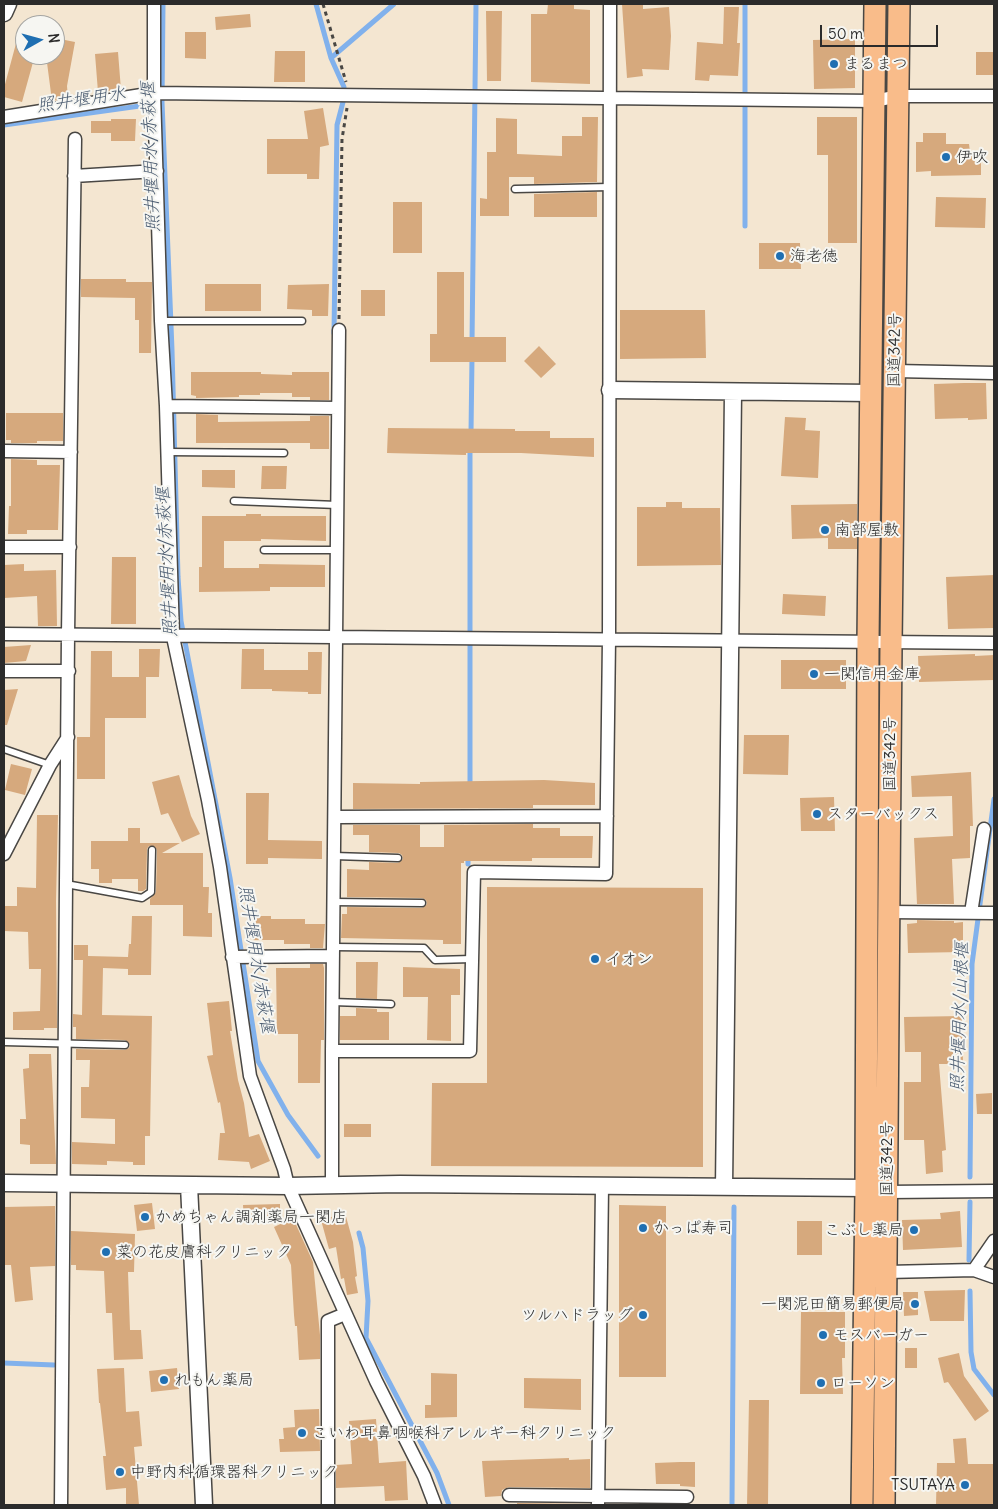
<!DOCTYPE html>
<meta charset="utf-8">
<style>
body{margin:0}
#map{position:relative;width:998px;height:1509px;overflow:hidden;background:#f4e6d1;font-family:Delius,sans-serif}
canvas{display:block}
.frame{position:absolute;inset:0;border:5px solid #2b2b2b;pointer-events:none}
.north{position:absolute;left:15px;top:15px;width:50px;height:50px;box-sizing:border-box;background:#f6f6f2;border:1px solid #a5a5a2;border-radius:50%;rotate:83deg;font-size:14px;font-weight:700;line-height:20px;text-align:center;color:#2b2b2b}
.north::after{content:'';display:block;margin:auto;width:18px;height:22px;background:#1f6fb2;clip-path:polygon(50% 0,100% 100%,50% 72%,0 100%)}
.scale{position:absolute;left:820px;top:25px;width:118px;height:22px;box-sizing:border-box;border:2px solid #2b2b2b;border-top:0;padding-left:6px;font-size:15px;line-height:18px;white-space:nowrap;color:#2b2b2b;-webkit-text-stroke:4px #f6f6f2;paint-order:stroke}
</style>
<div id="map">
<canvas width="998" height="1509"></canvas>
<div class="frame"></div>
<div class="north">N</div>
<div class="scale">50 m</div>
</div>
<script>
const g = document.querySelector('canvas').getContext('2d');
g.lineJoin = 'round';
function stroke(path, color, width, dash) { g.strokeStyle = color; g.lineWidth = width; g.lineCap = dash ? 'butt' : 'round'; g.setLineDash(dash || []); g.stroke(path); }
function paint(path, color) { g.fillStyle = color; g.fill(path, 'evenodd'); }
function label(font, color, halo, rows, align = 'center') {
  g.font = font + ' Delius,"Klee One",sans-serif'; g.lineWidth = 4; g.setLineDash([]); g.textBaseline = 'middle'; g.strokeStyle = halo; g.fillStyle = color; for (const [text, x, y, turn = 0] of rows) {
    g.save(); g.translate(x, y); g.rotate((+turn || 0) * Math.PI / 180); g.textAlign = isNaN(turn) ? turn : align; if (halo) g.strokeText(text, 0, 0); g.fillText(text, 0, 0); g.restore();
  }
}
const stream = new Path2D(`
 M163,4l-1,98 10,248 6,227 3,44 49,257 28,183 30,54 30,41
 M316,4l15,54 13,29 -1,15 -6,23 -3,208
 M745,4v222
 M331,58l63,-54
 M4,125l150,-21
 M472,343l4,-339
 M471,433l1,-76
 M470,786v-339
 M468,864v-10
 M970,1177l2,-213 22,-165
 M359,1233l4,15 5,53 -2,37 71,135 12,32
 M969,1260l1,-58
 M970,1291l1,61 3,17 20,26
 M4,1363l50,2
 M732,1505l2,-298`);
const building = new Path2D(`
 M548,4h26v5l16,1v74l-59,-2v-68h16z
 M622,4h21v5l26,-2 2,29 -2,34 -27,-1 1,7 -16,2z
 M724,7h15l-2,36h3l-2,33 -28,-1 -1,6 -14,-1 2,-38 26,2z
 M486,11h16l-1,70h-14z
 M250,14l1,13 -35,3 -1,-13z
 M21,25h4v30h10l-13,47 -18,-5v-9z
 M185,32h21v27l-21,-1z
 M55,38l20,4 -8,44 1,12 -16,3 -6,-46h9z
 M855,39v49l-41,1 -1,-49z
 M275,51h30v31h-31z
 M118,52l3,38 -23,2 -3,-38z
 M976,52h18v23h-18z
 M323,108l6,37 -9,2 -1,32h-12v-5h-40v-35h41l-4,-28z
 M582,117h16l-1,65 -63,2v-7h-25v39h-29v-18l7,1v-47h9v-34l21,1v35l45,2v-20h20z
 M817,117h40v126h-29v-88h-11z
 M111,119h25l-1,22h-24v-8h-20v-12h20z
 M923,133h23v11h23l1,8h5v10h6v13l-50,1v-5l-15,1v-30h7z
 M597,192v25h-63v-23z
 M936,197l50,1 -1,30 -50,-1z
 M393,202h29v51h-29z
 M759,243h41l1,26h-42z
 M437,272h27v65h42v25h-76v-28h7z
 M81,279h45v3h26l-1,71h-12v-33h-4v-22l-54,-1z
 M205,284h56v27h-56z
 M329,284l-1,32h-16v-6l-25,-1 1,-24z
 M361,290h24v26h-24z
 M620,310h85l1,48 -86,1z
 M539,346l17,18 -15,14 -17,-17z
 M191,372h70v2l31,1v-3h37v28h-19v-3h-18v-4h-32v2h-21v2l-43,1v-2l-5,-1z
 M964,383h22l1,36 -19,1v-2l-33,1 -1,-35z
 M6,413h57v28h-26v2h-26v-3h-5z
 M196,414l22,1v7l92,-1v-5h19v33h-19v-6h-114z
 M785,417l21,1 -1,12 15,1 -2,47 -37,-2z
 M388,428l127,1v2h35v7h44v19l-73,-4h-55v2l-79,-2z
 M11,459l26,1v5h23l-2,65h-31v4h-19l1,-28h2z
 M262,466h25l-1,23h-25z
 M202,470h33v18l-33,-1z
 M666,502h16v6h38l1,57 -84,1v-59h29z
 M857,504v45h-29v-11l-36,1 -1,-34z
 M246,514h15v2h65v25l-65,-2v2h-37v27h35v-4l66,1v22h-55v4l-71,1v-25h3v-51h44z
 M112,557h24v67h-25z
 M24,564v7l32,-1 1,56h-19l-1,-30 -33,2v-33z
 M994,575v53l-46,1 -2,-52z
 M783,594l43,2 -1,20 -43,-2z
 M31,645l-5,16 -22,2v-16z
 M139,649h21l-1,28h-20z
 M242,649h22v21h44v-18h14l-1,42h-13v-2l-36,-1v-2h-31z
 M91,651h21v26h34v41h-41v61h-28v-42h13z
 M975,654v2l19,-1v25l-75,2 -1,-26z
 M781,660h65v29h-65z
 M18,689l-11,36h-3v-35z
 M744,735h45l-1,40 -45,-1z
 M11,764l21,5 -7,26 -20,-5z
 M971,772l2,54h-3v32l-18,1 2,45h-37l-3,-66 39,-2 -1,-40 -40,1 -1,-21z
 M179,775l12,41 9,18 -18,8 -14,-29 -7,2 -9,-33z
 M544,780l51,3v22h-62v3l-180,1v-26l67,1v-2z
 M246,793h23l-1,47 54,1v18l-54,-1v6h-22z
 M834,797l1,34h-34l-1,-33z
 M37,815h21l-2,86 1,127h-13v2h-31v-18l27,-1 1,-42h-12l-1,-37 -24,-1v-25h13v-19l19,1z
 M533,824v4h27v8h33l-1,22h-60v3h-68v2h-3v81h-18v-4l-102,-2 1,-24h5v-7l75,1 5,-4 -1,-4 -4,-2 -75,-1v-28l22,1v-8l29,1 5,-4 -1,-4 -3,-2 -30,-1v-17h-16v-10h67v22h24v-22z
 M128,828h12v15h40l-18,10h41v34h6l-1,26h4v24l-29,-1v-31h-33v-6l6,-7 1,-42 -3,-4h-5l-2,3 -1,40 -3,2h-5v-12h-26v4h-13v-14h-8v-28h37z
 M487,887l216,1v279l-272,-1 1,-83h55z
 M132,916h20l-1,59h-23v-6l-25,-1 -1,47 50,1 -2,120h-5v29h-12v-3l-26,-1v4l-35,-1v-22l43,2v-25l-34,-1v-31h8l1,-27h-14v-11l49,1 4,-2 1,-3 -5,-5 -49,-1v-12h-3v-13l9,1 1,-55h-9v-15h14v11l40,1 1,-13h2z
 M254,916h17v3h34v5h20l-2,24h-13v-4h-26v-4h-31z
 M917,920l37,1v2l9,-1v30l-55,1 -1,-29 10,-1z
 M356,962h22l-1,37 -21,-1z
 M310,964h13l1,4v72h-3l-1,43h-22v-49h-21l-1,-66h34z
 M403,967l57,2v26h-9v46l-24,-1 1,-43h-25z
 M229,1001l3,30h-2l8,49 6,23 5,34 10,-3 11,27 -19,8 -2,-7 -31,-2 2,-27h5l-5,-31 -2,1 -11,-47 6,-1 -6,-52z
 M356,1008l21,1v3h12v28h-49v-24h16z
 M962,1016l1,48h-24l7,86 -4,1 1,21 -17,2 -2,-34h-20v-58h17v-30h-16l-1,-35z
 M29,1054h22l5,110h-26v-19l-10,-1v-25h6l-3,-50 6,-1z
 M992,1093v21h-15l-1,-20z
 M344,1124h27v13h-27z
 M152,1203l3,26 -18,2 -3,-26z
 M280,1204v16l-36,1 -1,-16z
 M619,1205l47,1v171h-47z
 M55,1206v60l-25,1 3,33 -18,2 -4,-37h-7v-58z
 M960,1211l2,36 -59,3 -1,-30 39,-1 -1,-6z
 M345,1213l8,29 4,34 -2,1 3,16 -11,2 -3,-17 -3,1 -5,-32 -7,2 -8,-29z
 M293,1218l20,44 7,73v24l-21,1 -2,-34h-2l-1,-11 -3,-50 -17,-38z
 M797,1221h25v34h-25z
 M71,1231l64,3 -1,38h-6l2,58h11l2,29 -29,1 -2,-47h-6l-2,-42 -28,-1v-5h-5z
 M965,1290l-1,31h-34l-6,-30z
 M903,1292h15v23l-14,1z
 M801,1312h44v46h-3l1,36h-43z
 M905,1348h12v20h-12z
 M959,1353l5,23 25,35 -14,10 -27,-39 -4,1 -6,-25z
 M124,1368l2,44 13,-1 3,35 -8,1 5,58h-13v-17l-20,2 -3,-34h3l-6,-53h-1l-2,-34z
 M177,1368l2,21 -28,3 -2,-21z
 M431,1373l26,1v43l-32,1v-13h6z
 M524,1378l57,1v31l-57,-2z
 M749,1400h20l-1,105h-21z
 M319,1409l1,42 -40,1 -1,-13h5l-1,-11 12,-1 -1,-17z
 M376,1419l3,44 27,-2 2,39 -23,1 -1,-15 -48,2v-23l16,-1 -3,-43z
 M966,1438l2,26h26v41h-58l1,-42h18l-2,-24z
 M569,1458v2l21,-1v29l-81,-1 -7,3 -1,6 -16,1 -3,-36z
 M680,1462h15v25l-15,-1v-2h-24l-1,-21z
 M517,1503l73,1v1h-73z`);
const path = new Path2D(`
 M323,4l23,78
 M339,319l3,-180 5,-31`);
const service = new Path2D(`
 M515,189l95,-2
 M161,321h141
 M168,452l116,1
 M234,501l103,4
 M264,550h73
 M4,749l46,16
 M334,856l64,2
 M66,884l76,14 9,-6 1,-42
 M334,902l88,1
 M334,947l90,1 11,12 37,-1
 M333,1002l58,2
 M4,1042l121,3`);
const minor = new Path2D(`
 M154,4v89l7,228 5,85 7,231 35,163 12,67 30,209 34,93 4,17 88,195 48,95 11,29
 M4,117l150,-24 720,8 25,-5h95
 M74,176l83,-5
 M895,371l99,2
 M166,406l172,2
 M4,451l67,1
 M4,547h66
 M4,634l990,9
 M4,671h65
 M335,817l272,-1
 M4,854l46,-89 18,-28
 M889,912l105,1
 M971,913l13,-84
 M232,957l101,-1
 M332,1051l7,-721
 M332,1185v-134h138l4,-179 132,2 3,-235 1,-635
 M887,1192l107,-1
 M974,1270l20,7
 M887,1272l87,-2 20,-29
 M509,1495l178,2
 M61,1505l7,-871 7,-495
 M328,1505v-184l17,-7
 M598,1505l4,-319`);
const tertiary = new Path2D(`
 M4,13l4,-9
 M610,390l262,3
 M4,1183l284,3 112,-2 466,4 11,2
 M189,1185l15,320
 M724,1187l9,-794`);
const trunk = new Path2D(`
 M862,1505l4,-317 2,-546 7,-638
 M884,1505l7,-862 8,-639`);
const markers = [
 [834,64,5,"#1f6fb2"],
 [946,157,5,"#1f6fb2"],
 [780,256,5,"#1f6fb2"],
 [825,530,5,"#1f6fb2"],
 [814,674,5,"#1f6fb2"],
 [817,814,5,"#1f6fb2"],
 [595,959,5,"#1f6fb2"],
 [145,1217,5,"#1f6fb2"],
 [643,1228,5,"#1f6fb2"],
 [914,1230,5,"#1f6fb2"],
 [106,1252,5,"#1f6fb2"],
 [915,1304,5,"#1f6fb2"],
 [643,1315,5,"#1f6fb2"],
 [823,1335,5,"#1f6fb2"],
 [164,1380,5,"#1f6fb2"],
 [821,1383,5,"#1f6fb2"],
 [302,1433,5,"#1f6fb2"],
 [120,1472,5,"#1f6fb2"],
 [965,1485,5,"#1f6fb2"]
];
const poiNames = [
 ["まるまつ",844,64],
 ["伊吹",956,157],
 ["海老徳",790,256],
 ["南部屋敷",835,530],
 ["一関信用金庫",824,674],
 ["スターバックス",827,814],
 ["イオン",605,959],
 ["かめちゃん調剤薬局一関店",155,1217],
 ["かっぱ寿司",653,1228],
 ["こぶし薬局",904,1230,"right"],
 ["菜の花皮膚科クリニック",116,1252],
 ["一関泥田簡易郵便局",905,1304,"right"],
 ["ツルハドラッグ",633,1315,"right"],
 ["モスバーガー",833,1335],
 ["れもん薬局",174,1380],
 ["ローソン",831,1383],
 ["こいわ耳鼻咽喉科アレルギー科クリニック",312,1433],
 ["中野内科循環器科クリニック",130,1472],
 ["TSUTAYA",955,1485,"right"]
];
const streetNames = [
 ["国道342号",895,350,-89],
 ["国道342号",890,754,-90],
 ["国道342号",887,1159,-90]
];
const waterNames = [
 ["照井堰用水",81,100,-8],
 ["照井堰用水/赤萩堰",151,157,-92],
 ["照井堰用水/赤萩堰",167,562,-93],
 ["照井堰用水/赤萩堰",256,959,81],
 ["照井堰用水/山根堰",960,1017,-88]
];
stroke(stream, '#81b1ec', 5);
paint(building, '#d6a97d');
stroke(service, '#494744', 9);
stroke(minor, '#494744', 15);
stroke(tertiary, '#494744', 19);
stroke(trunk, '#494744', 24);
stroke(path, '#494744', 3, [4, 4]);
stroke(service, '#fff', 6);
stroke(minor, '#fff', 12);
stroke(tertiary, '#fff', 16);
stroke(trunk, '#f9bc8a', 21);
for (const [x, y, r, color] of markers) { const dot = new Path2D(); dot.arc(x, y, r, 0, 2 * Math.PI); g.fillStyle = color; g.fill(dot); stroke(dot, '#f6f6f2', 2); }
label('16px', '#2b2b2b', '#f6f6f2', poiNames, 'left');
label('16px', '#2b2b2b', '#f6f6f2', streetNames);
label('italic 18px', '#495a6f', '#f6f6f2', waterNames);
</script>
